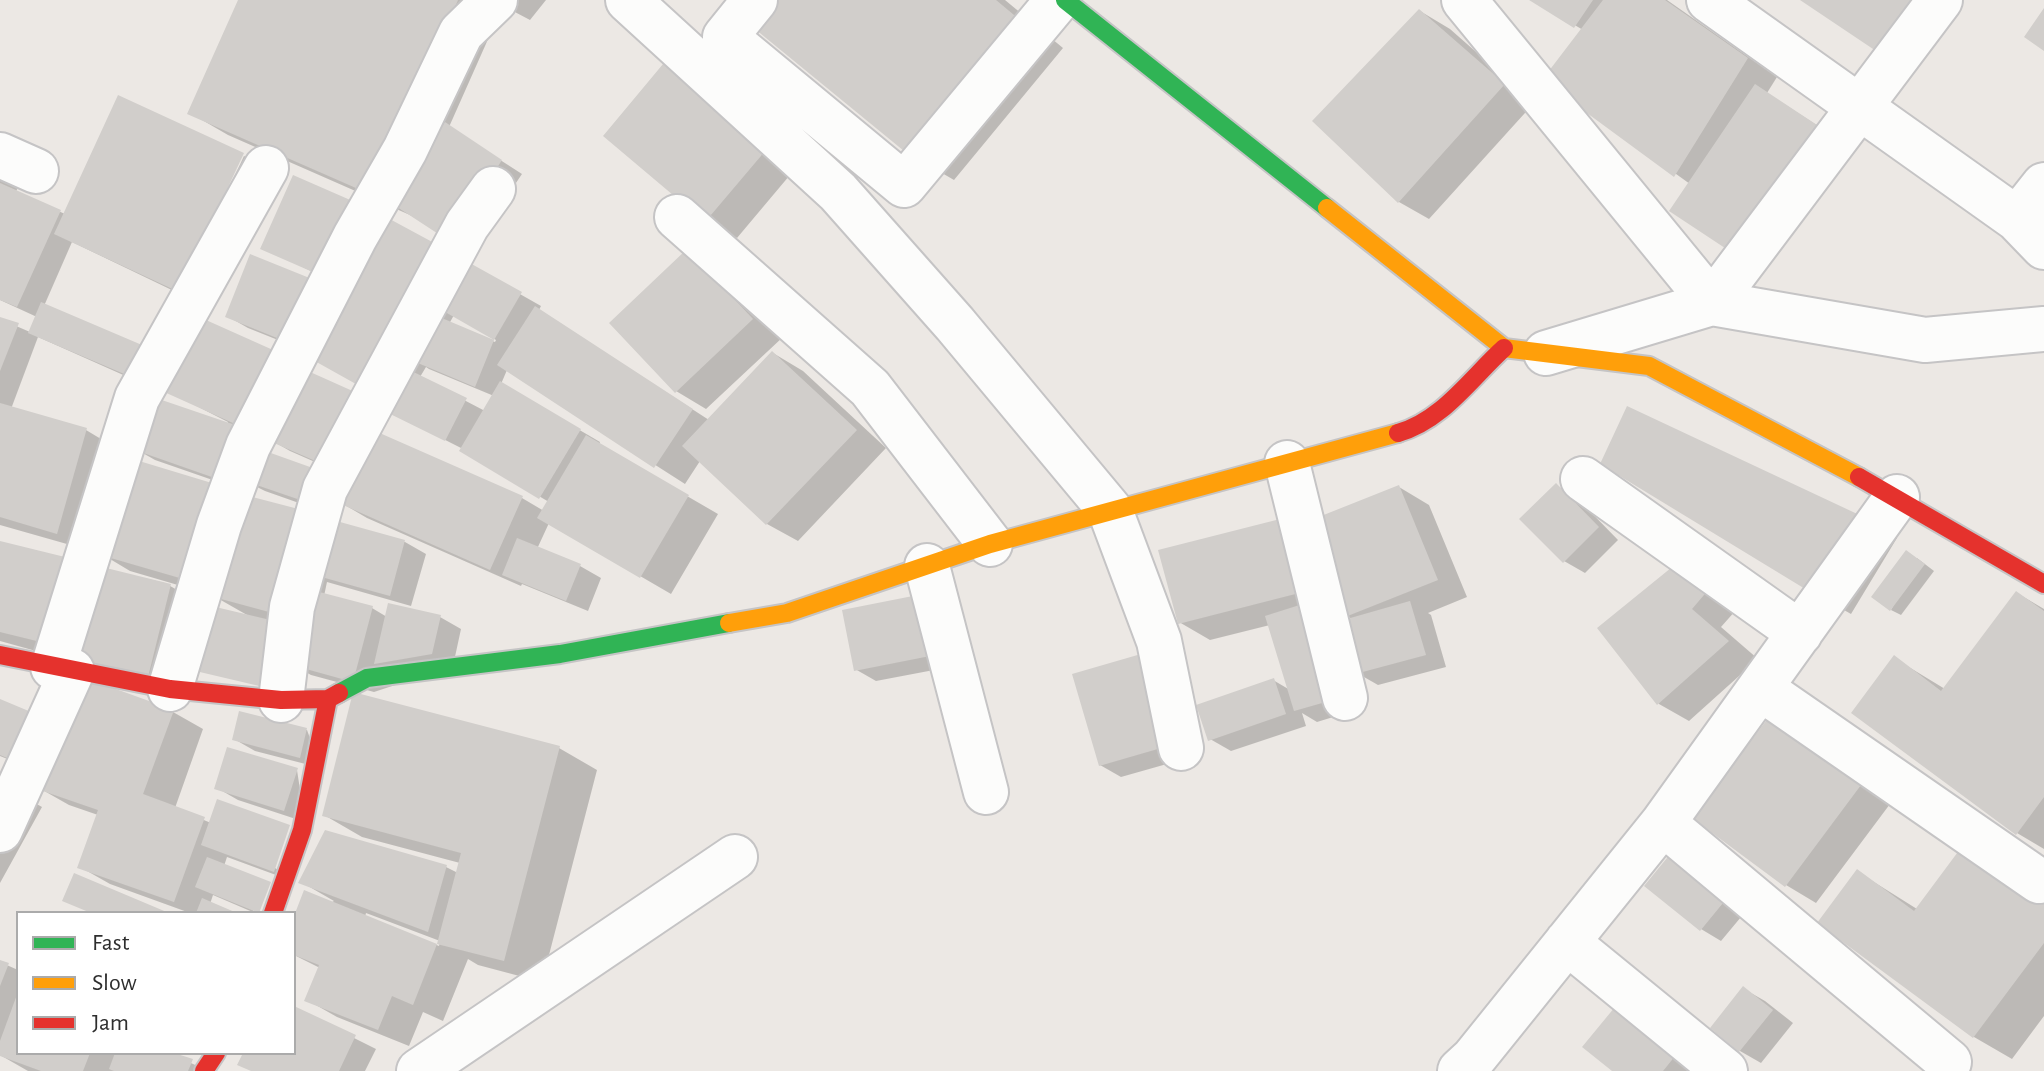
<!DOCTYPE html>
<style>
body{margin:0}
#map{position:relative;width:2044px;height:1071px;overflow:hidden;background:#ece8e4;font-family:"Alegreya Sans",sans-serif}
canvas{display:block}
.legend{position:absolute;left:16px;top:911px;width:280px;height:144px;box-sizing:border-box;background:#fff;border:2px solid #ababab;margin:0;padding:10px 14px;list-style:none;font-size:24px;color:#2e2e2e}
.legend li{display:flex;align-items:center;gap:16px;height:40px}
.legend b{width:40px;border:2px solid #ababab}
</style>
<div id="map">
<canvas width="2044" height="1071"></canvas>
<ul class="legend">
<li><b style="height:10px;background:#30b455"></b>Fast</li>
<li><b style="height:10px;background:#ff9f0a"></b>Slow</li>
<li><b style="height:10px;background:#e5322d"></b>Jam</li>
</ul>
</div>
<script>
const g = document.querySelector('canvas').getContext('2d');
g.lineJoin = 'round';
function paint(path, color) { g.fillStyle = color; g.fill(path, 'evenodd'); }
function stroke(path, color, width, dash) { g.strokeStyle = color; g.lineWidth = width; g.lineCap = dash ? 'butt' : 'round'; g.setLineDash(dash || []); g.stroke(path); }
const shadow = new Path2D(`
 M240,0h223l34,19 -48,108 73,47 -52,77 -60,-36 -182,-80 -38,-22z
 M492,0h54l-16,20z
 M782,0h223l58,48 -109,132 -38,-22z
 M1533,0h134l110,77 -10,16 79,51 -156,40 -145,-104 38,-50z
 M1420,11l30,18 84,74 -105,116 -30,-17 -85,-81z
 M664,66l30,18 101,85 -58,69 -30,-18z
 M119,97l57,195 -104,-50 -28,64 113,84 -119,-53 -27,72 75,21 30,18 -28,102 -88,-25v-206l30,13 7,-15 -37,-17v-130l20,11 -4,11 49,22z
 M244,156l29,16 -93,122z
 M263,248l197,12 81,46 -2,4 170,110 64,-67 30,18 83,77 -88,93 -31,-17 -67,-63 -15,23 -178,-114 -6,14 99,58 -1,3 119,69 -47,80 -122,-71 -12,26 43,17 21,12 -13,33 -66,-27 -1,2 -154,-68 -29,-17 -5,14 -68,-24 -12,-6 -3,8 -95,-33 -21,-12 93,-23 1,-3 -63,-32 135,-20 65,28 18,-1 -75,-45 -60,-24 -21,-12 84,-35 29,4zM454,315l42,25 -1,2 -46,-18zM426,367l3,2 65,27 -9,15 -65,-34zM386,410l77,39 -1,2 87,51 -5,9 -22,-13 -147,-64zM269,439l21,12 57,25 -24,-3 -59,-20z
 M688,252l95,85 -77,72 -30,-18z
 M1556,486l21,12 41,42 -33,33 -21,-12z
 M1399,487l30,18 38,92 -39,16 3,2 15,52 -68,18 -21,-12 -5,-54 -5,-3 9,94 -39,12 -15,-9 4,13 -75,25 -21,-12 63,-59 17,10 -20,-65 -60,15 -31,-18 133,-89z
 M324,519l81,23 21,12 -15,52 -84,-24 -3,14 48,12 15,9h53l21,12 -8,37 -79,26 -63,-17 -11,-6 -53,-54 -35,-20 -82,-24 -30,-18z
 M1867,521l30,17 -46,76 -30,-17z
 M0,544l165,39 26,15 -22,90 -169,-47z
 M1917,558l17,13 -33,44 -10,-5z
 M1682,561l62,40 -23,26 37,32 -69,62 -30,-17 -59,-76z
 M2017,593l27,16v240l-27,-16 -123,-175 51,31z
 M844,612l111,54 -79,15 -21,-12z
 M1141,656l47,102 -67,19 -21,-12z
 M0,702l42,17 131,-7 30,17 -28,79 36,15 84,59 -68,-25 -3,9 31,47 -42,-18 -3,9 22,9h-42l-80,-29 -30,-17 18,-52 -29,-10 -30,-17 5,-14 -44,-18z
 M307,730l14,38 -66,-17 -21,-12z
 M1799,737l91,67 -74,99 -30,-18z
 M559,748l38,22 -55,212 -64,-17 -10,-6 -25,62 -20,-9 -14,34 -72,-29 -30,-17 13,-32 -26,-13v-33l40,-21 -33,-19 145,-15 12,6 2,-10 -98,-26 -38,-22zM366,913l74,28 -1,5 -74,-29z
 M297,770l8,52 -67,-22 -21,-12z
 M0,783l42,24 -42,76z
 M1858,872l59,37 127,-21v128l-32,43 -38,-22 -154,-114z
 M1647,886l104,19 -30,36 -20,-12z
 M0,962l18,8v83h150l41,18h-181l-28,-16z
 M1744,989l21,12 28,22 -32,40 -21,-12z
 M1625,999l68,72h-78z
 M294,1008l82,41 -11,22h-113l-7,-18h49z`);
const building = new Path2D(`
 M238,0h220l-86,195 -185,-81z
 M779,0h217l30,25 -111,135 -160,-131z
 M1529,0h64l-19,28z
 M1603,0h62l83,58 -74,119 -132,-97z
 M1800,0h115l-36,53z
 M2044,8v43l-20,-14z
 M1419,9l86,75 -107,119 -86,-82z
 M663,64l103,86 -61,72 -102,-86z
 M1755,84l62,41 -86,127 -62,-41z
 M118,95l126,58 -65,139 -125,-58z
 M445,122l57,38 -53,81 -58,-38z
 M293,175l71,31 -33,74 -71,-31z
 M0,183l61,27 -44,97 -17,-7z
 M373,210l76,41 -77,142 -68,-38z
 M687,249l66,70 -78,74 -66,-70z
 M250,254l62,25 -25,63 -62,-25z
 M459,257l63,35 -28,48 -61,-35z
 M41,302l108,46 -13,31 -108,-46z
 M535,306l158,103 -39,59 -157,-103z
 M425,311l69,29 -19,47 -69,-29z
 M197,316l85,38 -53,129 -97,-34 18,-53 94,32 -82,-37z
 M0,317l19,6 -19,48z
 M772,351l85,79 -91,95 -84,-79z
 M397,364l70,34 -22,43 -69,-34z
 M299,367l67,30 -32,72 -67,-29z
 M500,381l81,48 -42,70 -80,-48z
 M0,403l87,25 -30,106 -57,-17z
 M1627,406l241,113 -48,79 -220,-134z
 M366,427l157,69 -33,74 -156,-69z
 M586,435l103,60 -49,83 -103,-60z
 M254,447l70,25 -12,32 -70,-24z
 M126,457l99,30 -28,96 -100,-29z
 M1556,483l43,44 -36,36 -44,-44z
 M1399,485l39,95 -93,37 -39,-95z
 M237,493l73,19 -26,104 -74,-20z
 M322,517l83,23 -15,56 -83,-23z
 M1288,517l19,74 -129,33 -20,-74z
 M517,538l64,26 -15,37 -64,-26z
 M0,541l69,17 -20,86 -49,-12z
 M1906,550l19,14 -35,47 -19,-14z
 M1682,559l33,23 -23,27 37,32 -72,64 -60,-77z
 M98,566l73,18 -23,93 -73,-17z
 M308,589l65,17 -20,76 -65,-18z
 M2016,591l28,20v186l-28,38 -165,-122 43,-58 47,36z
 M923,594l12,61 -81,16 -12,-61z
 M1410,601l16,54 -71,19 -15,-53z
 M388,603l53,12 -9,39 -58,10z
 M1306,603l30,96 -42,12 -29,-95z
 M203,604l84,20 -15,65 -85,-20z
 M1141,654l27,92 -69,20 -27,-92z
 M77,675l97,35 -31,84 62,23 -31,85 -97,-34 21,-58 -61,-21z
 M1274,678l12,36 -78,27 -12,-36z
 M353,692l207,54 -56,215 -67,-17 24,-91 -139,-37z
 M0,699l43,18 -19,48 -24,-10z
 M239,711l68,17 -7,30 -68,-18z
 M1769,717l92,68 -76,102 -93,-69z
 M227,747l71,21 -14,43 -70,-22z
 M217,799l73,26 -16,47 -73,-27z
 M325,830l122,35 -19,67 -130,-49z
 M1969,837l75,55v51l-71,95 -156,-115 40,-54 57,42z
 M1676,847l56,45 -32,39 -56,-45z
 M207,857l64,25 -12,31 -64,-26z
 M74,873l95,40h-78l-29,-12z
 M304,890l133,54 -24,61 -21,-9 -14,34 -74,-29 15,-36 -25,-10v-39z
 M202,898l35,15h-41z
 M0,960l9,3 -9,23z
 M1743,986l30,24 -34,42 -29,-24z
 M18,992v61h72l-7,18h-42l-41,-15v-15z
 M1624,996l60,49 -21,26h-51l-30,-24z
 M294,1006l62,29 -17,36h-88l-14,-6 6,-12h51z
 M115,1053h59l19,6 -5,12h-74l-5,-2z`);
const street = new Path2D(`
 M628,0l210,192 117,132 155,186 49,131 22,107
 M755,0l-30,37 179,148 154,-185
 M1464,0l248,303 228,-303
 M1709,0l308,219 27,-34
 M0,155l36,16
 M677,217l193,171 120,156
 M2017,219l27,28
 M1546,353l166,-50 213,37 119,-11
 M1287,463l58,235
 M1583,479l217,154
 M927,566l59,226
 M53,667l84,-269 129,-230
 M1760,688l279,193
 M170,689l49,-164 29,-79 107,-209 50,-87 56,-117 34,-33
 M281,700l11,-93 33,-118 142,-264 26,-36
 M1663,823l286,239
 M0,830l72,-159
 M1567,942l158,129
 M419,1071l316,-214
 M1460,1071l13,-12 190,-236 234,-326`);
const fast = new Path2D(`
 M1065,0l262,208
 M339,693l28,-15 193,-24 169,-31`);
const slow = new Path2D(`
 M1327,208l177,140 145,18 210,111
 M729,623l58,-10 203,-69 408,-111`);
const jam = new Path2D(`
 M1398,433c44,-12 73,-55 106,-85
 M1859,477l185,107
 M0,655l170,34 111,11 47,-1 11,-6
 M273,913l29,-83 26,-131
 M204,1071l12,-18`);
paint(shadow, '#0003');
paint(building, '#d1cecb');
stroke(street, '#c5c4c5', 48);
stroke(fast, '#c5c4c5', 22);
stroke(slow, '#c5c4c5', 22);
stroke(jam, '#c5c4c5', 22);
stroke(street, '#fcfcfb', 44);
stroke(fast, '#30b455', 18);
stroke(slow, '#ff9f0a', 18);
stroke(jam, '#e5322d', 18);
</script>
